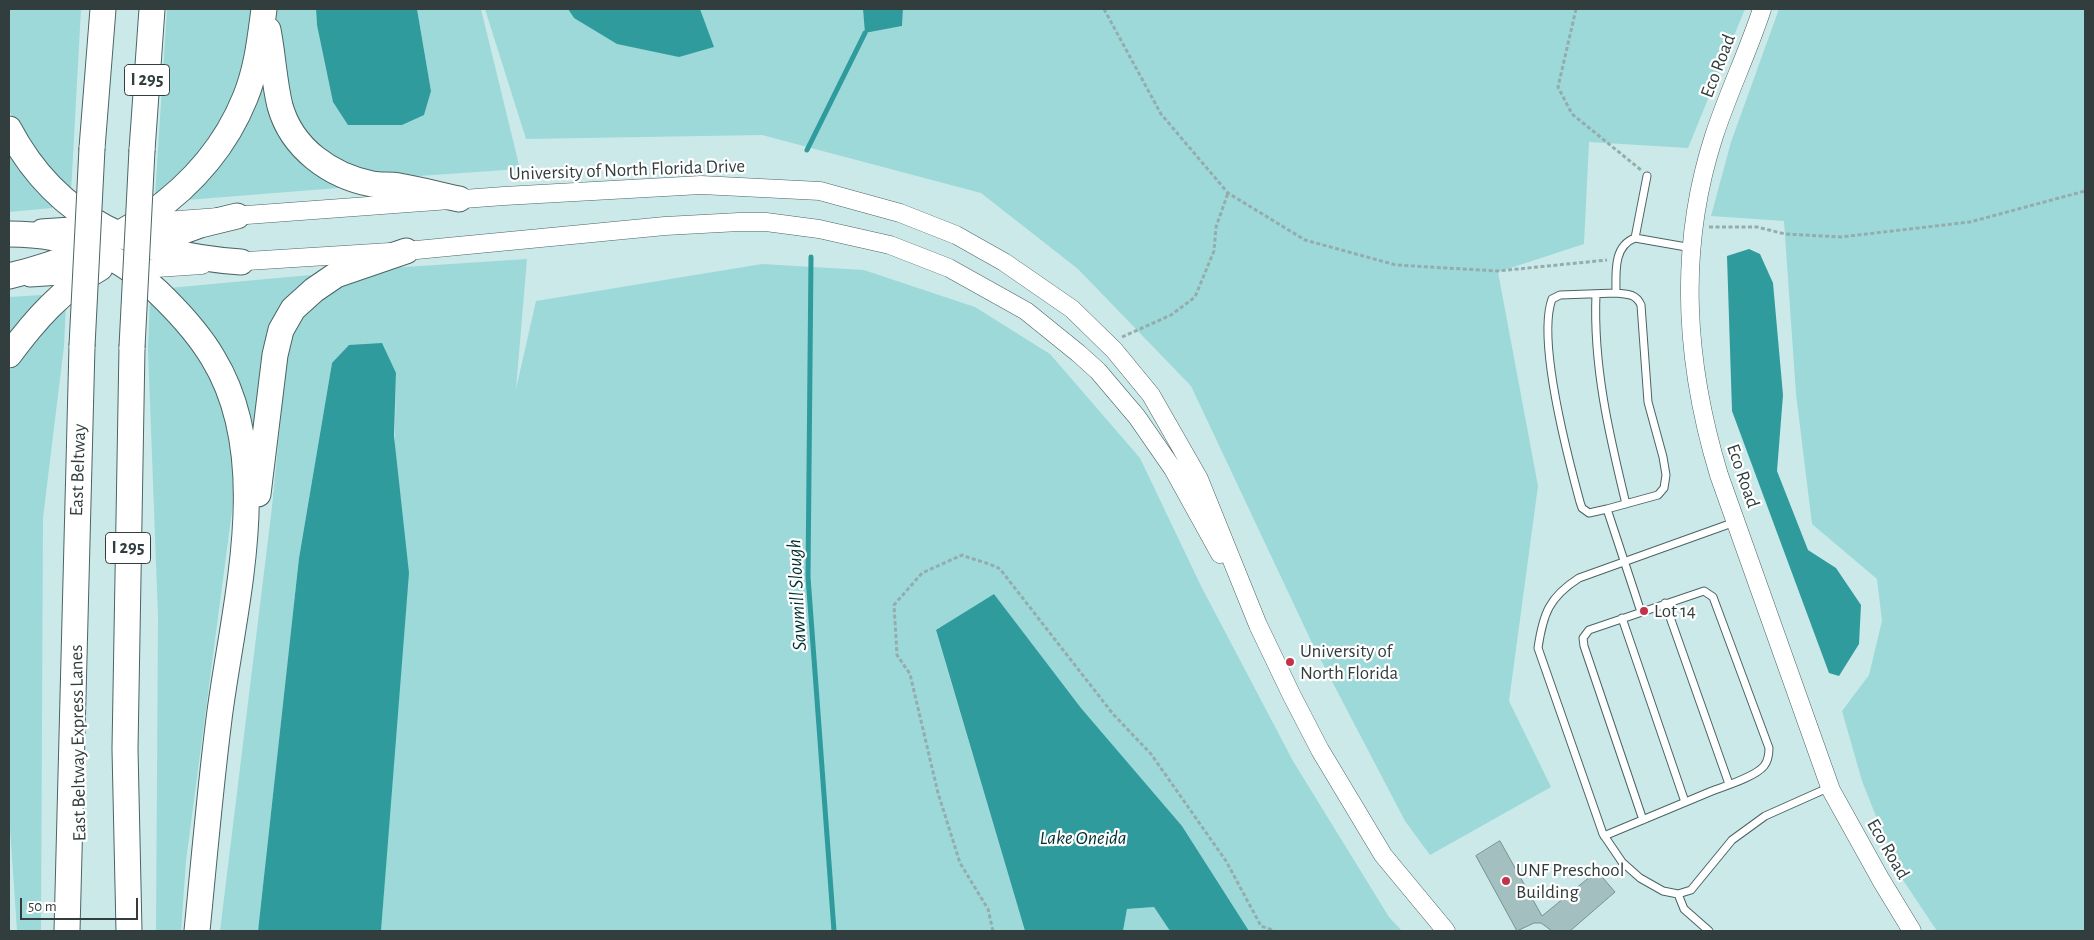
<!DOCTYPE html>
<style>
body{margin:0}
#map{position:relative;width:2094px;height:940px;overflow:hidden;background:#cce9e9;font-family:"Alegreya Sans",sans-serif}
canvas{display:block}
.frame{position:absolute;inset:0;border:10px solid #323e3e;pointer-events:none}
.scale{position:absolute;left:20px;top:898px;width:118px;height:22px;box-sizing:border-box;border:2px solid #323e3e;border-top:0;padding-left:6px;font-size:15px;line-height:18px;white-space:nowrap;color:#323e3e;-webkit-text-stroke:4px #fff;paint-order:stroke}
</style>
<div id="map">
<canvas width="2094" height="940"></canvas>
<div class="frame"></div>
<div class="scale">50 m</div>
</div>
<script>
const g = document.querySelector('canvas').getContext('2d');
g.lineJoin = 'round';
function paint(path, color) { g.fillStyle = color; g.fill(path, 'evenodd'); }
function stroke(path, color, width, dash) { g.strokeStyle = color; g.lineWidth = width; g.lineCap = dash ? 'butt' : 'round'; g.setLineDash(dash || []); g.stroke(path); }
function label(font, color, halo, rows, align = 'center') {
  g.font = font + ' "Alegreya Sans",sans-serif'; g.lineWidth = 4.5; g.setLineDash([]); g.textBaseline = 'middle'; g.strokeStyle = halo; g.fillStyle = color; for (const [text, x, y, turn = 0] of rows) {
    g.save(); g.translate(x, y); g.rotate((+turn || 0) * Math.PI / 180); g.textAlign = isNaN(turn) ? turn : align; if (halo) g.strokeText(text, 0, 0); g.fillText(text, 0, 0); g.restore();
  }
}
const green = new Path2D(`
 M9,9h72l-10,184c-24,-24 -48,-52 -62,-83z
 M167,9h86c-1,42 -20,107 -48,139 -15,18 -33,33 -50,48z
 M274,9h42l1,16 114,66 -14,-82h64l39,160 -145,10 -69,-38 -24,-56z
 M485,9h83l6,9 139,29 -13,-38h163l3,24 36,-7 1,-17h842l-57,139 -99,-6 -5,102 -86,28 40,214 -29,215 42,86 -121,68 -25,-34 -92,-176 -122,-259 -113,-117 -97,-76 -219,-58 -236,4z
 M1779,9h306v922h-148l-38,-57 -37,-93 -20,-70 27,-36 13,-54 -5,-42 -65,-55 -16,-130 -12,-173 -73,-5 20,-74z
 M262,75l78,111 -2,2 -151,12z
 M9,150l44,55 -1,3 -43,4z
 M527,259l-11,130 20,-88 226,-37 102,6 111,37 75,47 90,104 61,128 92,175 96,156 13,14h-153l-67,-105 -101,-118 -87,-114 -58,37 89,300h-644l6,-87 9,-471 -64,-10 -33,195 -41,373h-38l52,-424 17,-174 13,-27 72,-37z
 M310,275l3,4 -58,158 -86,-149z
 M41,295l3,1 -35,38v-37z
 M150,299c61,53 79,111 85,189l-49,373 -5,70h-25l2,-314 -10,-268z
 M66,303l-2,43 -21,172 -2,413h-24l-8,-118v-441l33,-48z
 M1154,907l16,24h-47l4,-22z`);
const water = new Path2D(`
 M316,9h101l14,82 -7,24 -22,10h-54l-15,-23 -16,-77z
 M568,9h132l14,38 -35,10 -62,-13 -43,-26z
 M863,9h40l-1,17 -37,7z
 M1749,249l11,5 13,29 10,112 -6,76 31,79 28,18 25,37 -2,39 -20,32 -10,-3 -97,-262 -5,-155z
 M382,343l14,30 -2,63 15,137 -28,358h-123l41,-373 33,-195 17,-18z
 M994,594l87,114 101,118 67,105h-79l-16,-24 -27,2 -4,22h-98l-89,-301z`);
const stream = new Path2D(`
 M807,150l58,-117
 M811,257l-3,320 26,354`);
const building = new Path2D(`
 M1500,841l42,75 55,-45 18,21 -45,39h-18l-11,-8h-7l-17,8 -41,-75z`);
const path = new Path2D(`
 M1104,9l57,105 67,79 77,47 91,25 102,6 109,-11
 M1576,9l-18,78 14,27 69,56
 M1709,227h48l28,7 56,3 129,-15 115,-31
 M1122,337l49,-22 24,-18 19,-46 2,-24 12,-34
 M993,931l-5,-22 -28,-46 -22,-70 -28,-119 -13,-19 -3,-50 28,-32 40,-18c12,5 28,8 38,14l113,145 38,40 75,107 35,65 14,5`);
const service = new Path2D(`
 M1635,238l12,-62
 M1596,294c-3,72 13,140 30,210
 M1607,509l-18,4 -7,-5 -2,-6c-12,-44 -43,-162 -28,-203l8,-4 56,-2
 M1735,522l-156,56c-30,19 -36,36 -41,70l65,186 19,28 18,16 23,13 15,3 13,-4 41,-50 33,-24 65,-29
 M1665,603l64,181
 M1641,612l-34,-103 51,-14 6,-7 2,-13 -3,-18 -15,-55 -7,-97c-5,-11 -13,-11 -25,-12 0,-20 -3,-47 19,-55l57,10
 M1622,618l63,184
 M1604,836c36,-15 72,-30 108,-45 13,-5 43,-14 52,-25 4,-5 5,-12 5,-18l-56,-151 -9,-6 -115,39 -6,8 1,8 59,174
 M1678,894l6,15 25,22`);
const tertiary = new Path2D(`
 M1762,9c-14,43 -34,84 -48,127 -37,114 -29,227 5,339l112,315 50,90 31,51
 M138,223l366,-27 197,-11 119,6 80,22 56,22 48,27 68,47 42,41 37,45 48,84 59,146 33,69 29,56 63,105 63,76
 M231,262l175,-11 259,-25 74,-4h27l53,7 71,16 59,23 77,43 52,42 20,18 39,46 36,52 47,85
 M126,270l76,-5`);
const secondary = new Path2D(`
 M41,229l60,-4
 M30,277l62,-4`);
const motorway = new Path2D(`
 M268,30c5,25 6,52 12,76 12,43 51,70 92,78 9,2 18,0 27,2 20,3 40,9 60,13
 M9,129c49,93 131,126 232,133
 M92,148l11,-139
 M142,150l10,-141
 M9,234c64,0 112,20 157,66 17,17 34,36 47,58 63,103 20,249 6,361 -9,71 -15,142 -22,212
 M140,247l60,-22 37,-9
 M9,276c98,-23 197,-81 236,-178 12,-29 15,-59 19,-89
 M9,355c26,-35 53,-66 91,-87
 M258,494l17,-139 6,-25 12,-21 21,-19 22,-15 70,-24
 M67,931l15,-585
 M129,931l-4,-182 7,-402`);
const motorwayBridge = new Path2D(`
 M82,346l10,-198
 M132,347l10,-197`);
const markers = [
 [1644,611,5,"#c3324a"],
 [1290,662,5,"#c3324a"],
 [1506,881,5,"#c3324a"]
];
const shields = [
 [147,80,45],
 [128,548,45]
];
const shieldNames = [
 ["I 295",147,80],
 ["I 295",128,548]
];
const streetNames = [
 ["Eco Road",1718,66,-69],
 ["University of North Florida Drive",627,170,-2],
 ["East Beltway",78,470,-88],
 ["Eco Road",1743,476,71],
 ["East Beltway Express Lanes",78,743,-91],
 ["Eco Road",1888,849,60]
];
const poiNames = [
 ["Lot 14",1654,611],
 ["University of",1300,651],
 ["North Florida",1300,673],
 ["UNF Preschool",1516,870],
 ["Building",1516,892]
];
const waterNames = [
 ["Sawmill Slough",797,595,-93],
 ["Lake Oneida",1083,838]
];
paint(green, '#9dd9d9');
paint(water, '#309b9d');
stroke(stream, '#309b9d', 5);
paint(building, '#a3bfbf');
stroke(building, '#779191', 1);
stroke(service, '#4b6464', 9);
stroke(tertiary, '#4b6464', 19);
stroke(secondary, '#4b6464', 21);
stroke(motorway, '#4b6464', 27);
stroke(path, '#95acac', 3, [4, 2.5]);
stroke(service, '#fff', 7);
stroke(tertiary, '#fff', 18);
stroke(secondary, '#fff', 19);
stroke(motorway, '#fff', 25);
stroke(motorwayBridge, '#4b6464', 27, []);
stroke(motorwayBridge, '#fff', 25);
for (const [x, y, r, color] of markers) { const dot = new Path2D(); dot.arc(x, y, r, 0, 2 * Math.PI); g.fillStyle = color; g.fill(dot); stroke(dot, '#fff', 2); }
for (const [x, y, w] of shields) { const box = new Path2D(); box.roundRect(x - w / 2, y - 15.5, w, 31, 4); g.fillStyle = '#fff'; g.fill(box); stroke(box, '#323e3e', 1); }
label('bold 18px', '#323e3e', null, shieldNames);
label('19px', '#323e3e', '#fff', streetNames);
label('19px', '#323e3e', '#fff', poiNames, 'left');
label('italic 20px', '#003132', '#fff', waterNames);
</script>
